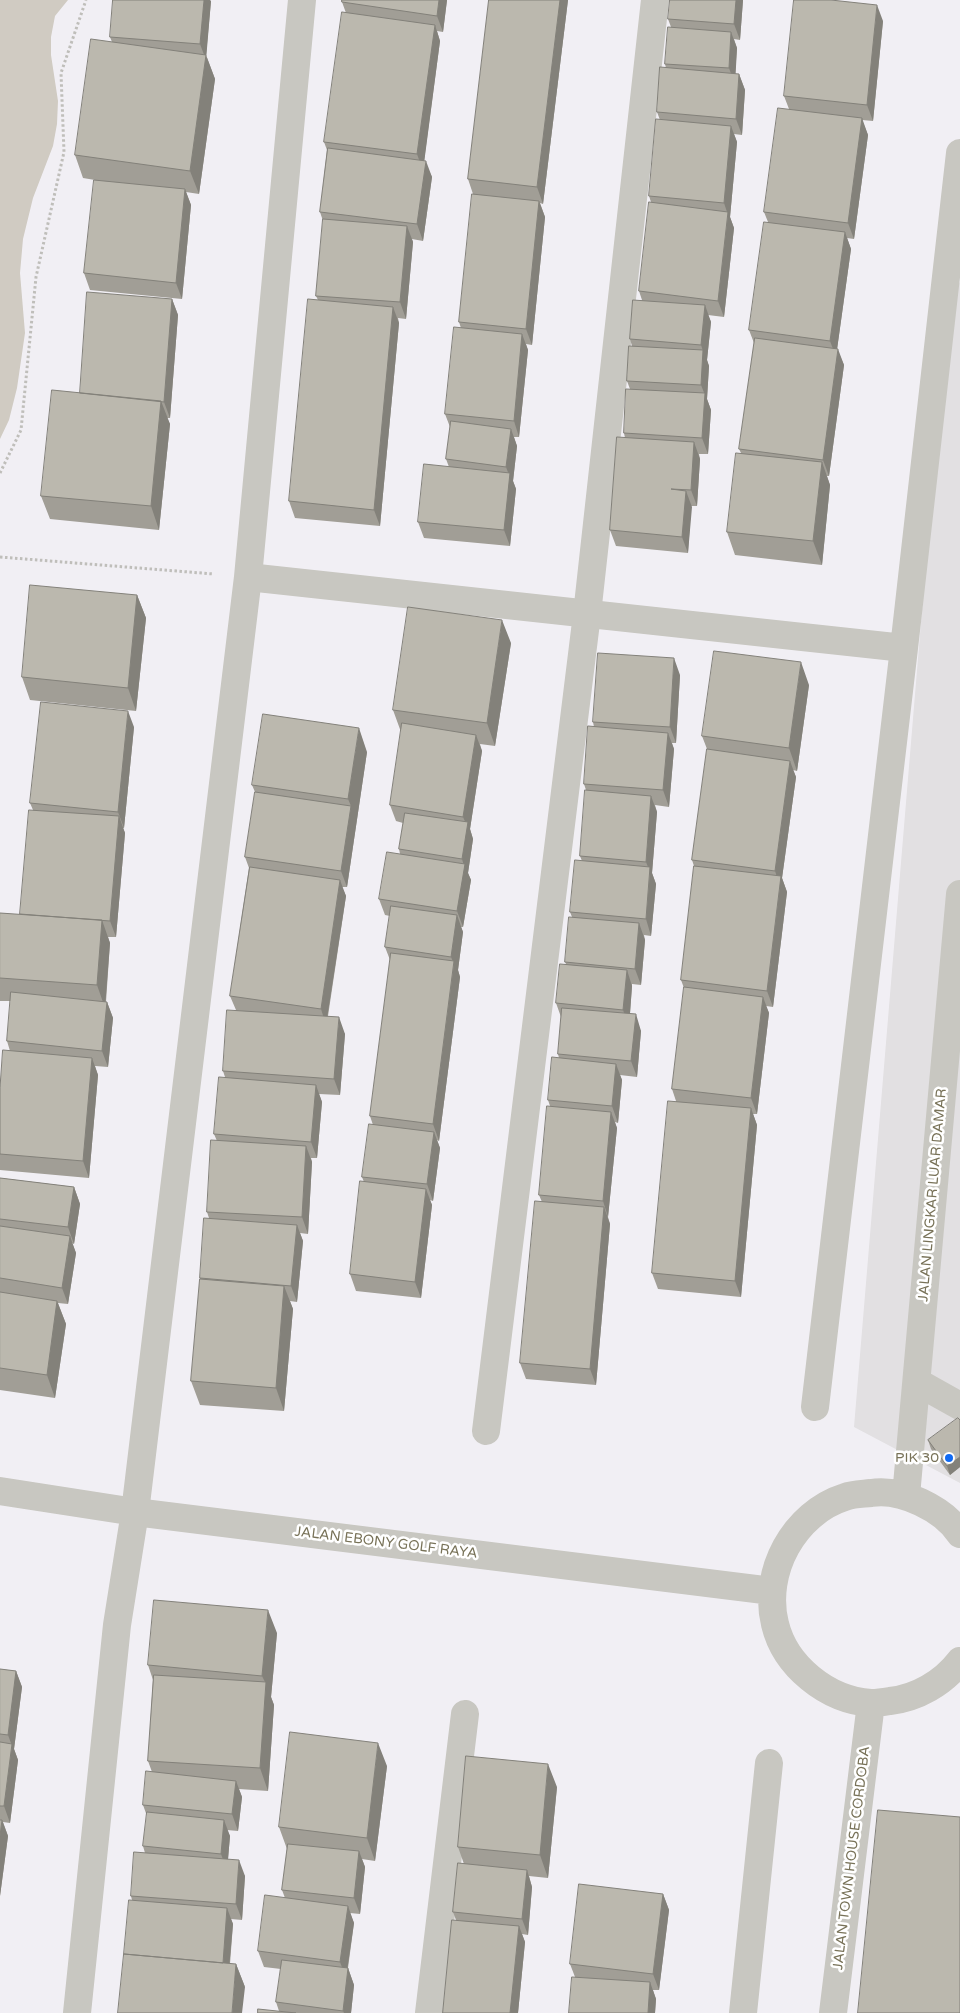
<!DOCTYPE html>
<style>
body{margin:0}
canvas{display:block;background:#f1eff4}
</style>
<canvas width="960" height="2013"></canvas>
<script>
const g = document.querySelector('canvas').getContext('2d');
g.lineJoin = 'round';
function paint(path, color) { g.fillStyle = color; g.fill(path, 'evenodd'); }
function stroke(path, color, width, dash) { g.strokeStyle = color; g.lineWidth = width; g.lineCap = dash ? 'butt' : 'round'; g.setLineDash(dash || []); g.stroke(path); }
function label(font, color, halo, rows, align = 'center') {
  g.font = font + ' "Varela Round",sans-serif'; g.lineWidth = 5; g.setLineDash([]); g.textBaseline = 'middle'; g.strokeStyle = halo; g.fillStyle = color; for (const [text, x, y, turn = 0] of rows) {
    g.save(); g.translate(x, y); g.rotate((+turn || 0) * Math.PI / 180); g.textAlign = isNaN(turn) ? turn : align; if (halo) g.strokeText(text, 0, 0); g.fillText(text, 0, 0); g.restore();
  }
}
const built = new Path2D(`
 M960,282v1201l-106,-56 94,-1129z`);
const water = new Path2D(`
 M0,0h68l-13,16 -4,21v18l7,46 -1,23 -4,22 -20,52 -10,41 -3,34 5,60 -8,55 -8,32 -9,19z`);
const path = new Path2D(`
 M0,473l21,-43 15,-153 28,-125 -3,-79 25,-73
 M0,557l214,17`);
const minor = new Path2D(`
 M248,577l656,71
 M917,1382l43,24
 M815,1407l89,-759 56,-495
 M486,1431l101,-817 68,-614
 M0,1491l135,21 637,79
 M906,1496l54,-602
 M960,1534c-16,-25 -59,-46 -89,-41 -8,1 -18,1 -26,4 -51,16 -83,75 -70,127 10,42 52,76 96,79 6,0 13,-1 19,-2 27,-3 53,-18 70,-40
 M77,2013l40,-388 18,-113 113,-935 54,-577
 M429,2013l36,-299
 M743,2013l26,-250
 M833,2013l38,-310`);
const wall = new Path2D(`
 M447,0l-4,32 -6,-1 3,10 -16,120 8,16 -9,64 -11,-2 1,3 -7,77 -8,-1 1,5 -19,203 -85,-8 -6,-17 29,-201 -2,-4 7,-75 -3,-9 7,-62 -3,-8 22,-129 -4,-11z
 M489,0h79l-25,204 -3,-1 5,14 -13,128 -6,-1 2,6 -9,87h-5l3,9 -4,35 3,8 -6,57 -86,-8 -6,-16 31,-55 -3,-8 4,-32 -5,-13 16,-86 -2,-6 14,-128 -5,-15z
 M743,0l-3,40 -6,-1 3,9 -2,26h4l6,16 -3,45 -8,-1 3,8 -7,75 4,11 -10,89 -16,-2 3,7 -4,38 2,6 -2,33 4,11 -3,44h-9l1,5 -3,47h-6l-3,47 -72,-7 -6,-16 15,-92 -1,-5 6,-44 -3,-8 5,-35 -2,-7 12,-39 -3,-9 12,-89 -2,-6 11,-76 -3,-8 9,-44 -1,-4 6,-37 -3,-8z
 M211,1l-5,54 9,24 -16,115 -13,-2 5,13 -9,94 -92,-9 -6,-17 11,-93 -12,-2 -8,-23 37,-113 -2,-5z
 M883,21l-10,100 -11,-1 6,15 -14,104 -7,-1 4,11 -14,100 7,16 -15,111h-2l3,9 -8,80 -87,-10 -8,-23 14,-79 -2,-4 15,-106 -5,-13 19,-108 -4,-10 25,-103 -5,-13z
 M172,299l6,16 -8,103h-3l3,6 -11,106 -109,-11 -9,-23 39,-103z
 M137,595l9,23 -10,93 -106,-11 -8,-23z
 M511,643l-16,103 -15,-2 2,7 -12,78 3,10 -5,34 3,7 -8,47h-2l2,5 -5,38 2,7 -21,164 -2,-1 3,8 -7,53 -3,-1 2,5 -11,93 -65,-7 -6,-17 14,-92 -2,-5 11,-52 -3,-9 20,-156 -5,-13 5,-31 -5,-1 -6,-16 21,-45 -1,-5 4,-26 -7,-2 -6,-16 11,-73 -8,-22z
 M680,675l-4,68h-4l2,6 -5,58 -14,-2 2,7 -5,61 4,11 -5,52 -7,-1 1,5 -4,45 -9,-1v2l-2,28 11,17 -4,46 -17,-2 2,5 -4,43 -3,-1 2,6 -9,89 2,7 -14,161 -70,-6 -6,-16 22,-161 -3,-7 11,-89 -2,-6 11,-42 -1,-4 3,-37 -5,-14 10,-39 -1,-2 7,-45 -2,-5 12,-51 -2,-5 6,-66 -2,-6 10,-57 -1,-5z
 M809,685l-12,86 -4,-1 3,7 -14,101 5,14 -14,115 -7,-1 3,7 -12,101h-4l4,11 -16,172 -83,-8 -6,-16 24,-172 -4,-12 12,-101 -3,-8 13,-114 -2,-6 15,-111 -5,-13z
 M134,727l-10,101h-1l2,5 -9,104h-8l2,6 -4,59h1l6,16 -5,49 -13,-1 3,9 -9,103 -89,-8v-82l10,-37 -3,-10 4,-40h-11v-88l21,2 12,-105 -3,-7z
 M367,752l-20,135h-5l4,9 -18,120 17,18 -5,61 -21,-1 3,8 -5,56h-6l1,4 -4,72 -8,-1 3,8 -6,61 -7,-1 3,8 -9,102 -84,-6 -9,-24 9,-103 9,-60 -2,-6 10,-71 -3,-7 11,-57 -2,-6 13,-61 -6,-14 19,-128 -4,-11 10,-65 -3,-7z
 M0,1178l74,9 6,17 -6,40 -2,-1 4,10 -8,51 -10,-1 8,21 -11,74 -55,-8z
 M960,1420v47l-10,8 -19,-26 -3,-9z
 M277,1633l-6,64 3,8 -6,86 -29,-2 3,8 -4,34 -11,-1 3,6 -2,23 17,17 -3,44 -11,-1 2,5 -3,40h6l9,23 -113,-87 -1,-4 14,-43 -2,-7 4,-30 -4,-11 9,-33 -4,-11 5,-81 -5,-15z
 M0,1669l16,2 6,16 -8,62 4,11 -8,63 -7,-1 5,14 -8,60z
 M387,1766l-12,95 -13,-2 3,8 -5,47 -10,-1 4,10 -6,45 6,17 -3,28h-93l21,-2 -3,-9 5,-33 -17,-2 -6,-16 27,-53 -3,-8 5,-41 -8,-22z
 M557,1787l-9,91 -19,-2 3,11 -4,48 -6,-1 3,8 -7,71h-75l13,-93 -3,-8 11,-48 -6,-17z
 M663,1894l6,16 -10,80h-6l3,9 -1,14h-86l6,-36 -5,-13z`);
const shadedWall = new Path2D(`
 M204,0h6l1,1 -5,59 -6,-16z
 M439,0h8l-4,32 -6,-16z
 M560,0h8l-25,204 -6,-17z
 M736,0h7l-3,40 -6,-16z
 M877,5l6,16 -10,100 -6,-16z
 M435,25l5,16 -17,130 -6,-17z
 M731,32l6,16 -2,37 -6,-17z
 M206,55l9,24 -16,115 -9,-23z
 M739,74l6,16 -3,45 -6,-16z
 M862,118l6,17 -14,104 -6,-16z
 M731,126l6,16 -7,75 4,11 -10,89 -6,-16 10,-86 -4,-12z
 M426,161l6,16 -9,64 -6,-17z
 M185,189l6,16 -9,94 -6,-16z
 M539,201l6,16 -13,128 -6,-16z
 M407,226l6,16 -7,77 -6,-17z
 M845,232l6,17 -15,108 -6,-16z
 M172,299l6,16 -8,103 -6,-16z
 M705,305l6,17 -4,38 2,6 -2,33 4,11 -3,44 -6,-16 3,-43 -4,-10 2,-34 -2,-6z
 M393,307l6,16 -19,203 -6,-16z
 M522,334l6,16 -9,87 -5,-16z
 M838,349l6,16 -15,111 -6,-16z
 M161,401l9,23 -11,106 -8,-24z
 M511,429l6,17 -4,35 3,8 -6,57 -6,-16 5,-55 -3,-8z
 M694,442l6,17 -3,47 -6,-16z
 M822,462l8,23 -8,80 -9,-24z
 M686,491l6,16 -4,46 -6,-16z
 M137,595l9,23 -10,93 -8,-23z
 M502,620l9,23 -16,103 -8,-23z
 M674,658l6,17 -4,68 -6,-16z
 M801,662l8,23 -12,86 -8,-23z
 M128,711l6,16 -10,101 -6,-16z
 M359,728l8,24 -20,135 -6,-16 10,-65 -3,-7z
 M668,733l6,16 -5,58 -6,-17z
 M476,735l6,16 -12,78 3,10 -5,34 3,7 -8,47 -6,-16 7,-45 -2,-7 5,-33 -4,-9z
 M790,761l6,16 -14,101 5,14 -14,115 -6,-16 13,-105 -5,-15z
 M651,796l6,16 -5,61 4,11 -5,52 -5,-17 4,-47 -4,-10z
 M119,816l6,17 -9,104 -6,-16z
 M340,880l6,16 -20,129 -5,-16z
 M457,915l6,17 -5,38 2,7 -21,164 -6,-17 21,-160 -3,-7z
 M102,920l8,23 -5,65 -8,-23z
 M639,923l6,17 -4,45 -6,-16z
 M627,970l5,16 -3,40 -6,-16z
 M763,997l6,16 -12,101 -6,-16z
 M107,1002l6,16 -5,49 -6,-16z
 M636,1014l5,17 -4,46 -6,-16z
 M339,1017l6,17 -5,61 -6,-16z
 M92,1058l6,17 -9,103 -6,-17z
 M616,1064l6,16 -4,43 -6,-17z
 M316,1085l6,17 -5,56 -6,-16z
 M751,1108l6,17 -16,172 -6,-16z
 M611,1112l6,16 -9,89 -5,-16z
 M434,1132l6,16 -7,53 -6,-17z
 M306,1146l6,16 -4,72 -6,-17z
 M74,1187l6,17 -6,40 -6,-17z
 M426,1189l6,16 -11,93 -6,-16z
 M604,1207l6,17 -14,161 -6,-16z
 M297,1225l6,16 -6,61 -6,-16z
 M70,1236l6,17 -8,51 -6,-16z
 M284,1286l9,23 -9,102 -8,-23z
 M57,1301l9,23 -11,74 -8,-23z
 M960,1457v10l-10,8 -3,-9z
 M268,1610l9,23 -6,64 3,8 -6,86 -8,-23 6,-84 -4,-8z
 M16,1671l6,16 -8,62 4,11 -8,63 -6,-17 8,-60 -4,-11z
 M378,1743l9,23 -12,95 -8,-23z
 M548,1764l9,23 -9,91 -8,-23z
 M236,1781l6,16 -4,34 -6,-17z
 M2,1820l6,16 -8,60v-60z
 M224,1820l6,16 -3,35 -6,-17z
 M359,1851l6,16 -5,47 -6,-16z
 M239,1860l6,16 -3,44 -6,-16z
 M527,1870l5,17 -4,48 -6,-16z
 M663,1894l6,16 -10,80 -6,-16z
 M348,1906l6,17 -8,55 -6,-16z
 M227,1908l6,16 -5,56 -5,-16z
 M519,1926l6,16 -7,71h-8z
 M236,1964l9,23 -3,26h-10z
 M348,1968l6,17 -3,28h-7l-1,-2z
 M650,1982l6,17 -1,14h-7z`);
const building = new Path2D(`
 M113,0h91l-4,44 -90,-7z
 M342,0h97l-2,16 -95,-14z
 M489,0h71l-23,187 -69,-8z
 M670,0h66l-2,24 -66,-5z
 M794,0h37l46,5 -10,100 -83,-9z
 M342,12l93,13 -18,129 -93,-12z
 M668,27l63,5 -2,36 -64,-4z
 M91,39l115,16 -16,116 -115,-16z
 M660,67l79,7 -3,45 -79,-7z
 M778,108l84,10 -14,105 -84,-11z
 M656,119l75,7 -7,77 -75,-7z
 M328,148l98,13 -9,63 -97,-12z
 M94,180l91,9 -9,94 -92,-10z
 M472,194l67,7 -13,128 -67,-7z
 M649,202l79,10 -10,89 -79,-10z
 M323,219l84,7 -7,76 -84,-6z
 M764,222l81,10 -15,109 -81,-11z
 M87,292l85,7 -8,103 -84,-9z
 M308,299l85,8 -19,203 -85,-9z
 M633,300l72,5 -4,40 -71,-6z
 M454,327l68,7 -8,87 -69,-7z
 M755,338l83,11 -15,111 -84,-11z
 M629,346l74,4 -2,35 -74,-4z
 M626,389l79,4 -3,45 -78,-5z
 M52,390l109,11 -10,105 -110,-10z
 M451,421l60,8 -5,38 -60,-8z
 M617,437l77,5 -3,48 -20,-1 15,2 -4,46 -72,-7z
 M736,453l86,9 -9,79 -86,-9z
 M424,464l86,9 -6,57 -86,-8z
 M30,585l107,10 -9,93 -106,-11z
 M408,607l94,13 -15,103 -94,-13z
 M714,651l87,11 -12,86 -87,-12z
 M598,653l76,5 -4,69 -77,-5z
 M41,702l87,9 -10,101 -88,-9z
 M263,714l96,14 -11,71 -96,-14z
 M402,723l74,12 -13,82 -73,-12z
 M588,726l80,7 -5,57 -79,-6z
 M707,749l83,12 -15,110 -83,-11z
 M585,790l66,6 -5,66 -66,-6z
 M255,792l96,14 -10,65 -96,-14z
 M29,810l90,6 -9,105 -90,-7z
 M405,813l63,9 -6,37 -63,-10z
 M387,852l78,12 -8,47 -78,-12z
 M575,860l75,7 -4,52 -76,-7z
 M694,866l87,10 -14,115 -86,-11z
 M250,867l90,13 -19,129 -91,-13z
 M391,906l66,9 -6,42 -66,-10z
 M0,913l102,7 -5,65 -97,-7z
 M569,917l70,6 -4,46 -70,-7z
 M391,953l63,8 -21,163 -63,-8z
 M560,964l67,6 -4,40 -67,-7z
 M684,987l79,10 -12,101 -79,-9z
 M11,992l96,10 -5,49 -95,-10z
 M562,1008l74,6 -5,47 -73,-7z
 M227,1010l112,7 -5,62 -111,-8z
 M3,1050l89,8 -9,103 -83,-7v-66z
 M552,1057l64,7 -4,42 -64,-6z
 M219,1077l97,8 -5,57 -97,-8z
 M668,1101l83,7 -16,173 -83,-8z
 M547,1106l64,6 -8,89 -64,-6z
 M369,1124l65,8 -7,52 -65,-7z
 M211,1140l95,6 -4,71 -95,-5z
 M0,1178l74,9 -6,40 -68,-8z
 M360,1181l66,8 -11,93 -65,-8z
 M535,1201l69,6 -14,162 -70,-6z
 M204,1218l93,7 -6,61 -91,-8z
 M0,1226l70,10 -8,52 -62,-10z
 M200,1279l84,7 -8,102 -85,-7z
 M0,1292l57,9 -10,74 -47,-7z
 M958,1418l2,2v37l-13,9 -19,-26z
 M154,1600l114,10 -6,66 -114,-11z
 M0,1669l16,2 -8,64 -8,-1z
 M154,1675l112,7 -6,86 -112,-7z
 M290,1732l88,11 -11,95 -88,-11z
 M0,1742l12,2 -8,62h-4z
 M466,1756l82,8 -8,91 -82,-8z
 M146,1771l90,10 -4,33 -89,-9z
 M878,1810l82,7v196h-102z
 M147,1812l77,8 -3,34 -78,-8z
 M0,1820h2l-2,16z
 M288,1844l71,7 -5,47 -72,-8z
 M134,1852l105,8 -3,44 -105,-8z
 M458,1863l69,7 -5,49 -69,-7z
 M579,1884l84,10 -10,80 -83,-10z
 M265,1895l83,11 -8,56 -82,-11z
 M129,1900l98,8 -4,55 -99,-9z
 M452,1920l67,6 -9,87h-67z
 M124,1954l112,10 -4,49h-114z
 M282,1960l66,8 -5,43 -67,-9z
 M572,1977l78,5 -2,31h-79z
 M258,2009l38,4h-38z`);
const markers = [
 [949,1458,5,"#106af3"]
];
const streetNames = [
 ["JALAN LINGKAR LUAR DAMAR",933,1195,-85],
 ["JALAN EBONY GOLF RAYA",386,1543,7],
 ["JALAN TOWN HOUSE CORDOBA",852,1858,-83]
];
const poiNames = [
 ["PIK 30",939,1458]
];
paint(built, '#e2e0e2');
paint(water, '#d0cbc2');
stroke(path, '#bfbeba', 3, [2.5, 2.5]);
stroke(minor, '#c8c7c1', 28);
paint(wall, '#a19e96');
paint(shadedWall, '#83817a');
paint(building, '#bbb8ae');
stroke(building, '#83817a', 1);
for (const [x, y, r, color] of markers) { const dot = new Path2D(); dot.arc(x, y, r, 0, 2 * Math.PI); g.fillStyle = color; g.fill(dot); stroke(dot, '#fff', 2); }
label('14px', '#787258', '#fff', streetNames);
label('14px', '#787258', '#fff', poiNames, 'right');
</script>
